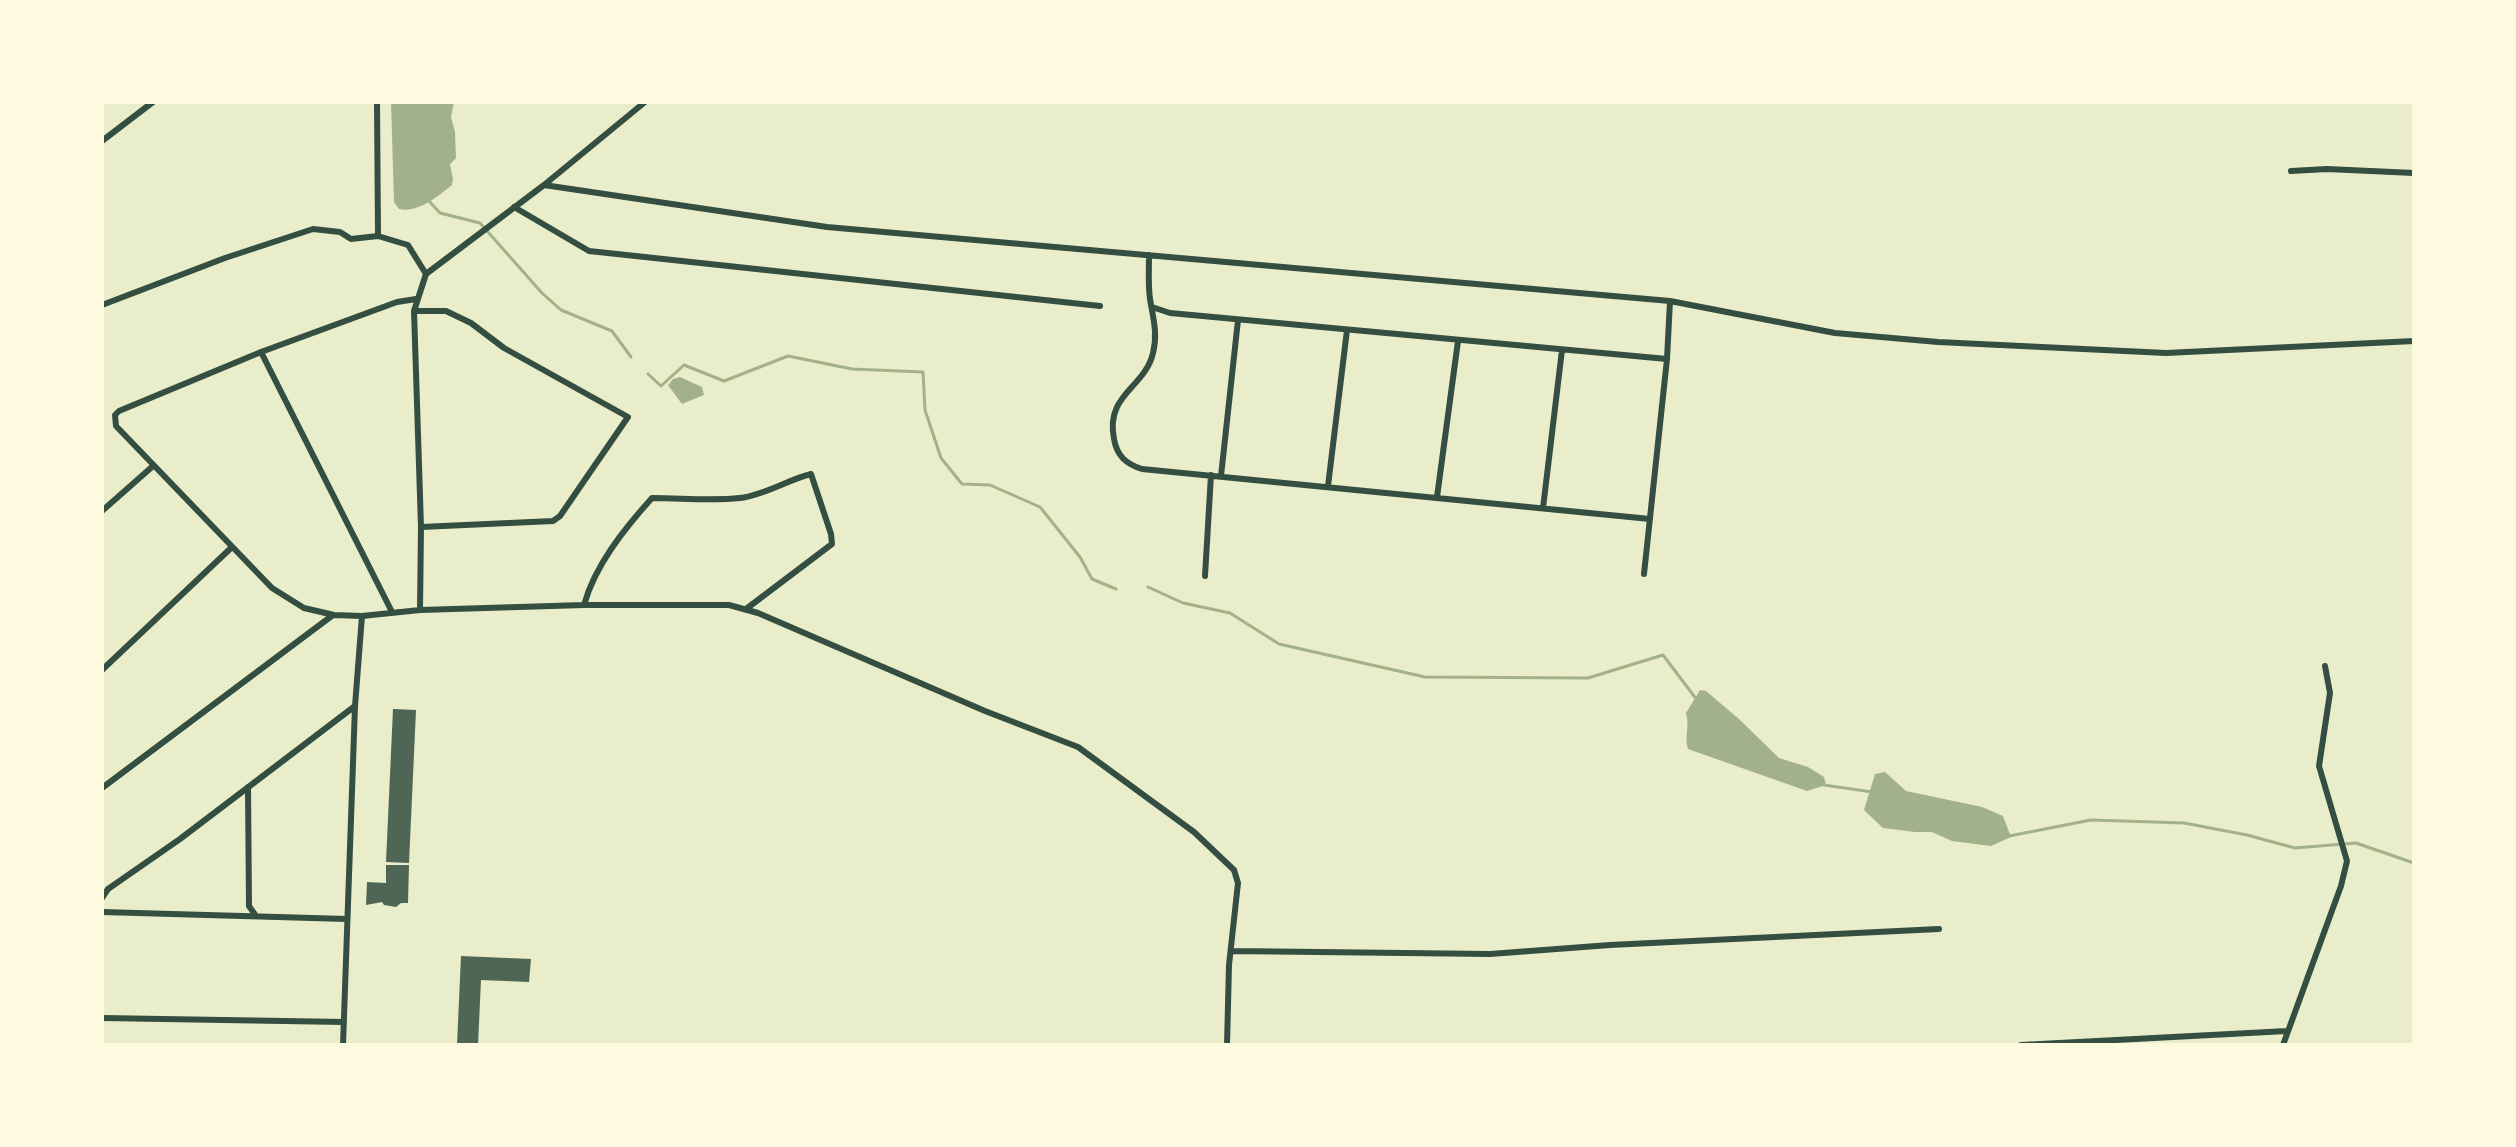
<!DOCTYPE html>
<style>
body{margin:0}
#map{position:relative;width:2516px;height:1147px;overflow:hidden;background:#e9edc9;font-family:"Fira Sans",sans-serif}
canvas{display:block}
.frame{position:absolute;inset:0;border:104px solid #fefae0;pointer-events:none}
</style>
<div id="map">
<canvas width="2516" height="1147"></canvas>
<div class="frame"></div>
</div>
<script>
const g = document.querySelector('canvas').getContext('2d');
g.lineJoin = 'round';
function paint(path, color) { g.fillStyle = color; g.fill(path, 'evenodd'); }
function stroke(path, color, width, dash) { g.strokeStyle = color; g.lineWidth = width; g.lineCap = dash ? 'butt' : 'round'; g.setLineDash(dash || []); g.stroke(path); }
const water = new Path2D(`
 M391,102h63l-3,15 4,15 1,26 -6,6 3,15 -1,6c-15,12 -34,28 -53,24l-5,-7z
 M680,377l22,10 2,8 -22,9 -14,-19 5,-6z
 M1700,690l6,1 33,28 40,39 29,9 16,10 2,8 -19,6 -119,-42c-4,-12 2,-22 -2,-36z
 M1885,772l21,19 76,16 21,9 8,21 -20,9 -39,-5 -20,-9h-17l-32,-4 -19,-18 11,-36z`);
const stream = new Path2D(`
 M429,201l11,12 40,10 62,70 19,17 51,21 19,26
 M648,374l13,12 23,-21 40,16 64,-25 64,13 71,3 2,38 16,48 21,26 28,1 50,22 40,50 12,22 24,10
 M1148,587l35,16 47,10 49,31 146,33 163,1 75,-23 34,45
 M1824,785l48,7
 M2009,836l82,-16 93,3 63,12 48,13 61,-5 58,20`);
const building = new Path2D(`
 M393,709l23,1 -7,153 -23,-1z
 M386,865h23l-1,38h-7l-5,4 -12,-2 -2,-3 -16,3 1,-23 19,1z
 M461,956l70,3 -2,23 -48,-2 -3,65h-21z`);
const minor = new Path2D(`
 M377,102l1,134
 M102,141l51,-39
 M2291,171l36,-2 87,4
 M544,185l283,42 843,74 165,32 103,9 228,11 248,-12
 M514,207l75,44 511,55
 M1149,255c0,14 -1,30 1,44 3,19 8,34 3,54 -8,35 -48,41 -39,86 3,17 12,25 28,30l508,50
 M416,299l-19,3 -136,50 -142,59 -4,4 1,11 156,162 32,20 30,7 28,1 58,-6 164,-5h145l29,8 227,98 93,36 116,85 40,38 4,13 -9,82 -2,80
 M102,305l123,-47 88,-29 27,3 11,7 27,-3 30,9 18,29
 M1152,307l18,6 497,46
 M414,311h32l25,12 33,25 124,69 -68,99 -7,5 -132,6
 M261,352l131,260
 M1221,476l17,-156
 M1328,486l19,-156
 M1437,497l21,-156
 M1543,508l19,-158
 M102,511l51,-45
 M1644,574l23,-215 3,-58
 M1205,576l6,-101
 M584,605c11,-40 41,-77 68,-107 29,0 60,3 88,0 25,-3 47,-18 71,-24l20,60 1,10 -86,65
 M420,610l1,-83 -7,-216 12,-37 118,-89 101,-83
 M102,670l129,-122
 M248,787l1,119 7,10
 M102,788l231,-173
 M102,898l6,-9 72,-50 175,-133
 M102,912l245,7
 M1231,951l259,3 120,-9 329,-16
 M102,1018l242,4
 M343,1045l12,-339 7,-90
 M2021,1045l266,-14
 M2283,1045l58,-159 6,-25 -28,-95 11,-73 -5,-27`);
paint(water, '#a3b18a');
stroke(stream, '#a3b18a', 3);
paint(building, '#4f6655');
stroke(minor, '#344e41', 6);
</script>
